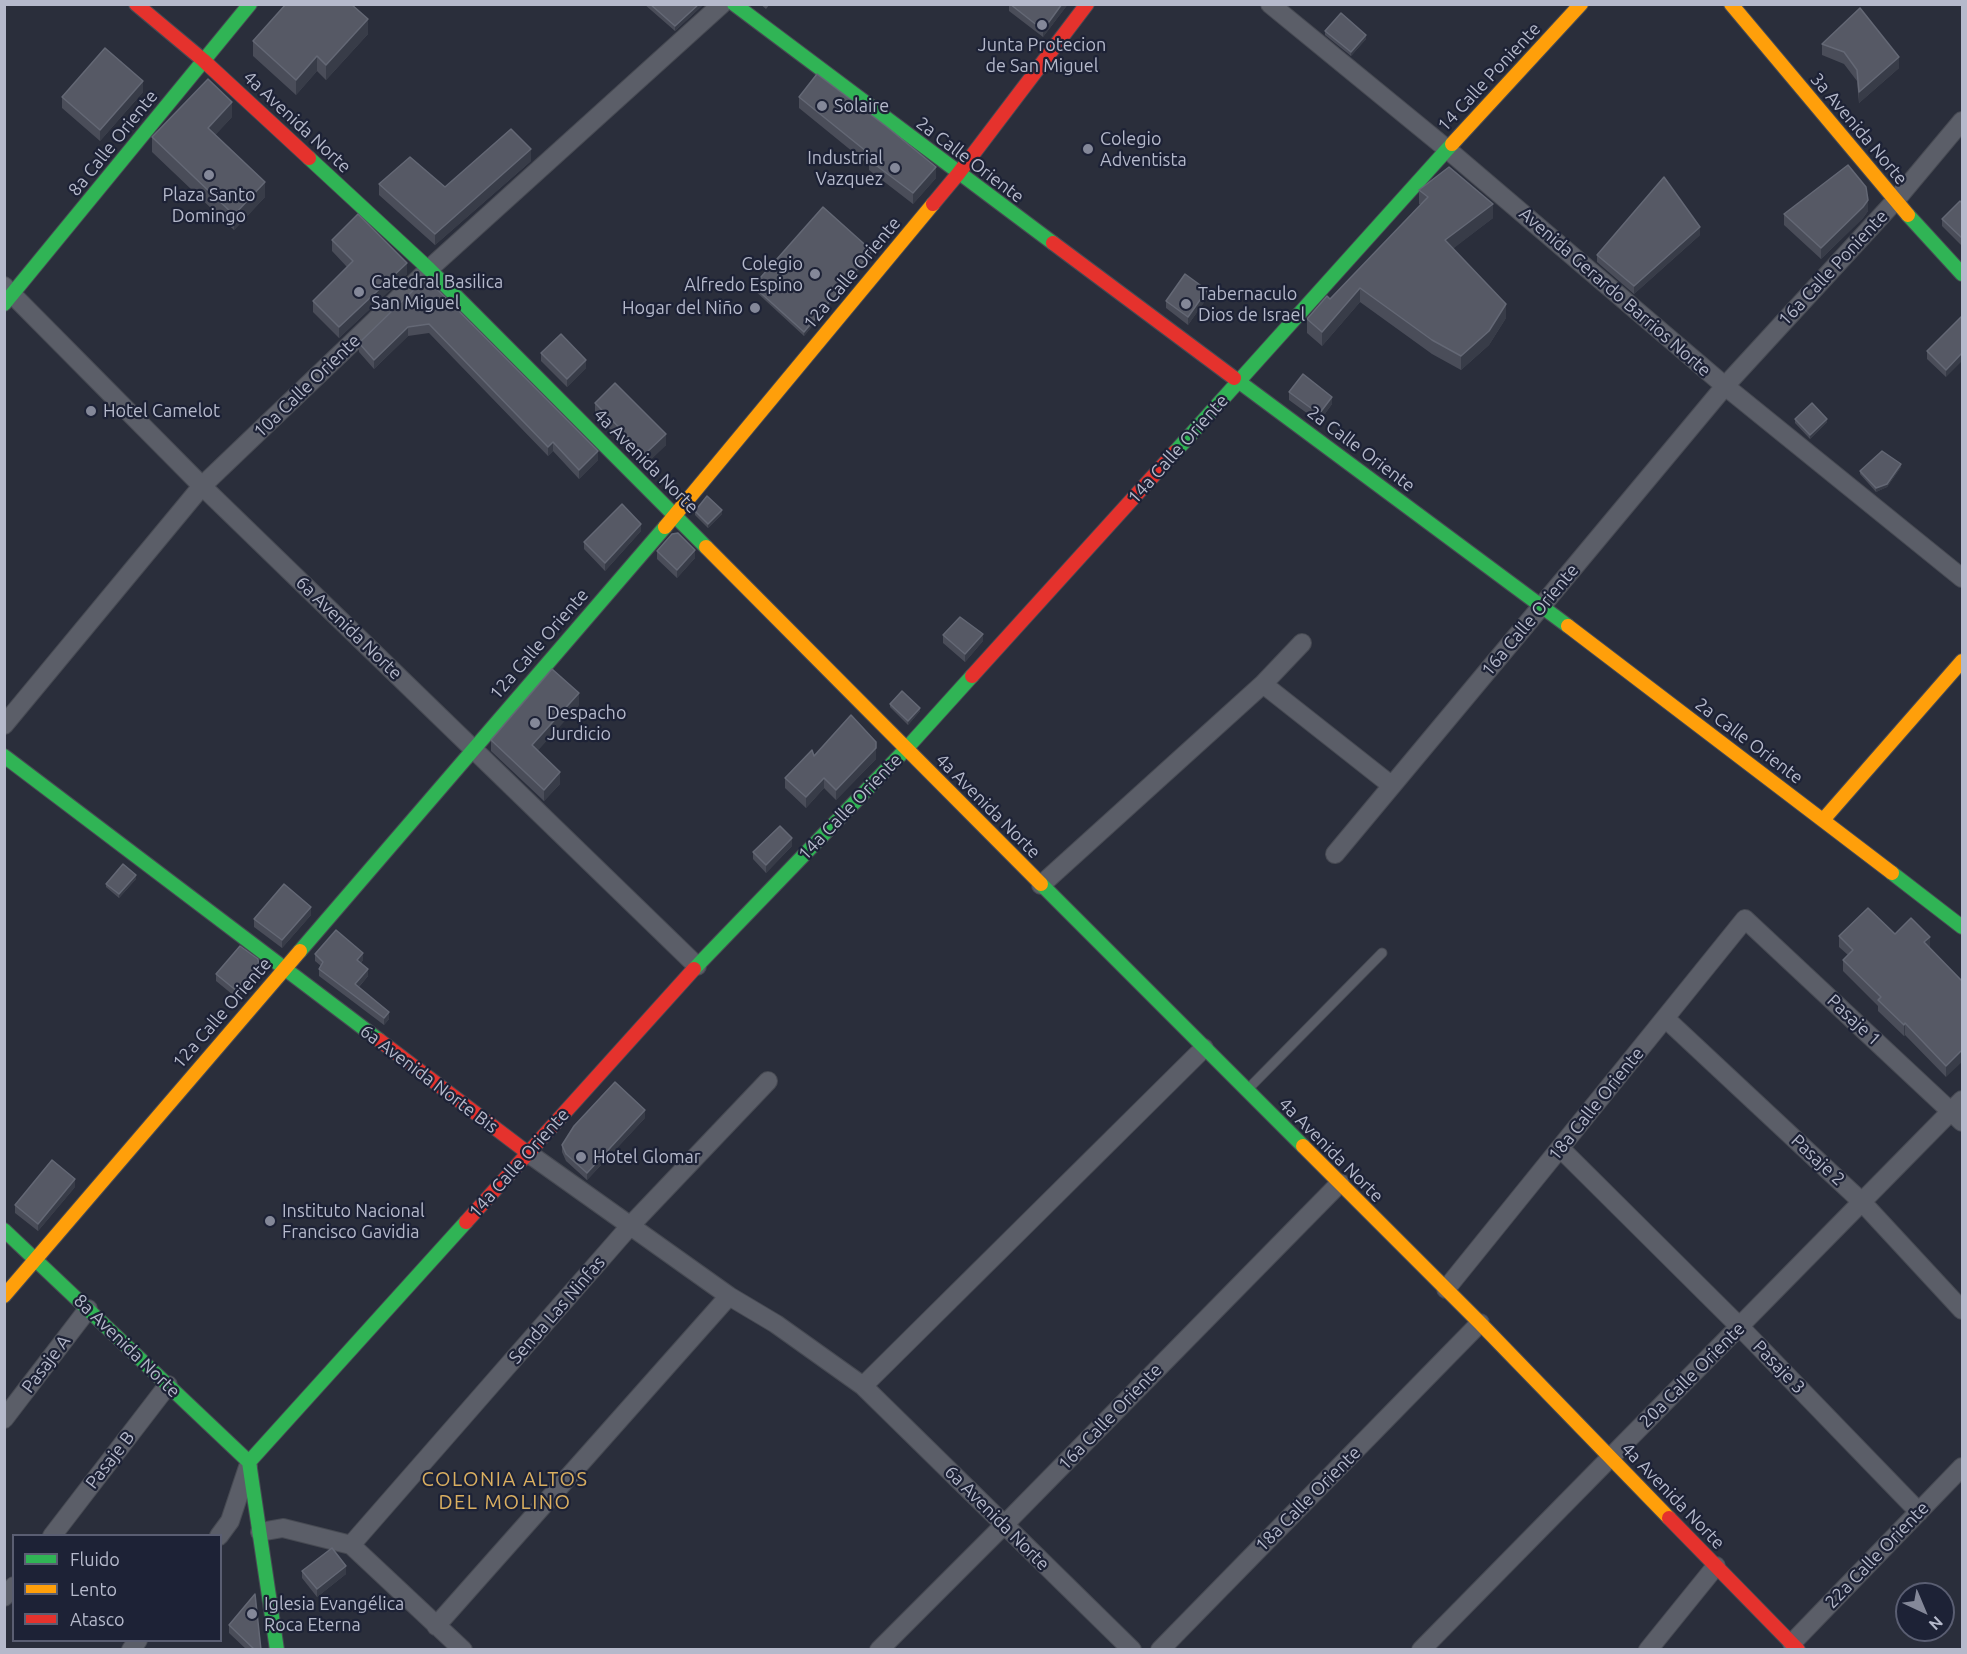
<!DOCTYPE html>
<meta charset="utf-8">
<style>
body{margin:0}
#map{position:relative;width:1967px;height:1654px;overflow:hidden;background:#2a2e3b;font-family:Ubuntu,sans-serif}
canvas{display:block}
.frame{position:absolute;inset:0;border:6px solid #b5b9cb;pointer-events:none}
.legend{position:absolute;left:12px;top:1534px;width:210px;height:108px;box-sizing:border-box;background:#1d2236;border:2px solid #5a5e72;margin:0;padding:8px 10px;list-style:none;font-size:18px;color:#b5b9cb}
.legend li{display:flex;align-items:center;gap:12px;height:30px}
.legend b{width:30px;border:2px solid #5a5e72}
.north{position:absolute;left:1895px;top:1582px;width:60px;height:60px;box-sizing:border-box;background:#1d2236;border:2px solid #5a5e72;border-radius:50%;rotate:136deg;font-size:16px;font-weight:700;line-height:24px;text-align:center;color:#b5b9cb}
.north::after{content:'';display:block;margin:auto;width:21px;height:27px;background:#848899;clip-path:polygon(50% 0,100% 100%,50% 72%,0 100%)}
</style>
<div id="map">
<canvas width="1967" height="1654"></canvas>
<div class="frame"></div>
<ul class="legend">
<li><b style="height:8px;background:#30b455"></b>Fluido</li>
<li><b style="height:8px;background:#ff9f0a"></b>Lento</li>
<li><b style="height:8px;background:#e5322d"></b>Atasco</li>
</ul>
<div class="north">N</div>
</div>
<script>
const g = document.querySelector('canvas').getContext('2d');
g.lineJoin = 'round';
function stroke(path, color, width, dash) { g.strokeStyle = color; g.lineWidth = width; g.lineCap = dash ? 'butt' : 'round'; g.setLineDash(dash || []); g.stroke(path); }
function paint(path, color) { g.fillStyle = color; g.fill(path, 'evenodd'); }
function label(font, color, halo, rows, align = 'center') {
  g.font = font + ' Ubuntu,sans-serif'; g.lineWidth = 4.5; g.setLineDash([]); g.textBaseline = 'middle'; g.strokeStyle = halo; g.fillStyle = color; for (const [text, x, y, turn = 0] of rows) {
    g.save(); g.translate(x, y); g.rotate((+turn || 0) * Math.PI / 180); g.textAlign = isNaN(turn) ? turn : align; if (halo) g.strokeText(text, 0, 0); g.fillText(text, 0, 0); g.restore();
  }
}
const lane = new Path2D(`
 M1248,1089l134,-136`);
const street = new Path2D(`
 M1270,4l177,145 278,237 237,192
 M4,286l198,200 495,480
 M1263,684l128,101
 M4,725l198,-239 227,-217 293,-265
 M1335,854l390,-468 170,-185 67,-80
 M1041,885l222,-201 39,-41
 M1665,1018l197,184 100,108
 M1560,1148l180,179 179,185
 M528,1153l201,143 47,28 87,62 269,264
 M1446,1289l299,-370 217,203
 M863,1386l341,-338
 M4,1419l84,-110
 M260,1532l23,-4 68,17 112,105
 M52,1536l116,-151
 M219,1536l11,-15 18,-54
 M351,1545l279,-319 138,-145
 M4,1597l10,-11
 M436,1626l293,-330
 M1792,1643l170,-176
 M131,1650l7,-10
 M879,1650l125,-125 336,-342
 M1160,1650l320,-327
 M1421,1650l541,-550
 M1648,1650l68,-84`);
const fast = new Path2D(`
 M734,4l319,239
 M309,158l120,111 277,278
 M1908,215l54,59
 M4,304l246,-300
 M1234,378l334,248
 M1175,452l277,-308
 M4,756l375,284
 M1892,873l70,54
 M1041,884l262,262
 M300,951l365,-424
 M694,969l212,-220 66,-73
 M4,1230l245,232
 M249,1462l217,-240
 M249,1462l28,188`);
const slow = new Path2D(`
 M1731,4l177,211
 M1452,144l129,-140
 M665,527l268,-323
 M706,547l335,337
 M1568,626l324,247
 M1823,820l139,-159
 M1303,1146l177,177 189,195
 M4,1296l296,-345`);
const jam = new Path2D(`
 M136,4l67,56 106,98
 M933,204l25,-30 129,-170
 M1053,243l181,135
 M972,676l203,-224
 M379,1040l149,113
 M466,1222l228,-253
 M1669,1518l129,132`);
const wall = new Path2D(`
 M644,4h60l-29,27z
 M760,4h10l-4,5z
 M1009,4h59l-25,33 -34,-26z
 M1325,31l41,8 -15,17 -26,-21z
 M368,34l-42,46 -9,-9 -21,24 -43,-39v-15z
 M1822,44l77,24 -40,35 -2,-22 -13,-17 -22,-9z
 M143,92l-43,49 -38,-33v-11z
 M799,97l137,81 -23,26 -44,-34v-5l-70,-57z
 M232,117l-17,18 50,62 -31,33 -82,-78v-15z
 M531,161l-96,84 -56,-50v-11l66,3z
 M1419,190l74,28 -41,31 54,69 -17,27 -28,25 -29,-16 -72,-52 -38,44 -15,-13v-14l23,-20 91,-94 -2,-1z
 M1962,203v43l-20,-20v-7z
 M1868,211l-5,7 -42,41 -37,-34v-11z
 M1700,235l-66,59 -37,-32v-7z
 M332,240l75,34 -68,64 -26,-26v-11l34,-34 -15,-16z
 M872,254l-68,82 -51,-47v-3z
 M426,278l172,182 -19,19 -26,-28 -5,5 -119,-123 -21,3 -34,33 -15,-17v-9z
 M1207,298l-19,27 -22,-17v-7z
 M1962,316l-16,61 -19,-18v-8z
 M541,353l45,15 -19,19 -26,-26z
 M1289,392l43,12 -13,18 -30,-22z
 M595,403l71,42 -21,20 -50,-51z
 M1795,419l32,3 -17,17 -15,-16z
 M1901,467l-14,20 -11,5 -16,-18v-3z
 M695,511l27,3 -14,14 -13,-13z
 M641,531l-36,40 -21,-22v-7z
 M657,551l38,7 -18,20 -20,-19z
 M943,635l40,6 -18,21 -22,-19z
 M890,704l30,7 -12,14 -18,-18z
 M579,705l-42,46 23,33 -16,17 -53,-50v-11z
 M814,756l62,3 -40,41 -12,-12 -18,20 -21,-20v-10z
 M792,846l-26,27 -13,-14v-7z
 M136,879l-17,19 -13,-11v-3z
 M311,915l-29,33 -28,-21v-8z
 M1895,934l35,14 32,33 -16,96 -41,-42 -1,1 -26,-25v-5l-35,-35v-11l5,-5 -9,-8v-11z
 M315,954l48,6 -2,3 7,13 -9,11 30,32 -5,6 -65,-49v-7l2,-3 -6,-5z
 M216,974l43,1 -21,24 -22,-18z
 M645,1118l-58,62 -21,-19 -4,-9v-7z
 M75,1187l-37,44 -23,-18v-8z
 M302,1571l44,3 -29,23 -15,-19z
 M229,1625l32,25h-14l-18,-17z`);
const shadedWall = new Path2D(`
 M699,4h5l-29,27v-5z
 M1062,4h6l-25,33v-7z
 M368,19v15l-42,46v-15z
 M1366,35v4l-15,17v-4z
 M317,56v15l-21,24v-15z
 M1899,57v11l-40,35v-11z
 M143,81v11l-43,49v-11z
 M232,102v15l-24,26v-15z
 M531,149v12l-96,84v-11z
 M936,167v11l-23,26v-11z
 M265,182v15l-31,33v-15z
 M1868,200v11l-5,7 -42,41v-11z
 M1493,204v14l-48,37v-15z
 M1700,227v8l-66,59v-8z
 M872,251v3l-68,82v-4z
 M407,263v11l-68,64v-11z
 M1360,288v14l-38,44v-14z
 M1207,290v8l-19,27v-8z
 M1506,304v14l-17,27 -28,25v-14z
 M408,327v9l-34,33v-9z
 M1962,353v8l-16,16v-7z
 M586,360v8l-19,19v-8z
 M1332,397v7l-13,18v-8z
 M1827,419v3l-17,17v-4z
 M666,434v11l-21,20v-11z
 M553,442v9l-5,5v-9z
 M598,451v9l-19,19v-9z
 M1901,464v3l-14,20 -11,5v-4z
 M722,510v4l-14,14v-4z
 M641,524v7l-36,40v-8z
 M695,550v8l-18,20v-8z
 M983,634v7l-18,21v-8z
 M579,693v12l-47,52v-12z
 M920,708v3l-12,14v-4z
 M876,742v17l-40,41v-10z
 M560,772v12l-16,17v-11z
 M824,778v10l-18,20v-11z
 M792,838v8l-26,27v-8z
 M136,875v4l-17,19v-4z
 M311,907v8l-29,33v-8z
 M1930,937v11l-6,-6z
 M363,953v7l-6,7v-7z
 M259,968v7l-21,24v-7z
 M368,969v7l-13,15v-7z
 M389,1012v7l-5,6v-7z
 M1905,1023v12l-1,1v-11z
 M1962,1050v12l-16,15v-11z
 M645,1110v8l-58,62v-7z
 M75,1179v8l-37,44v-7z
 M346,1566v8l-29,23v-8z`);
const building = new Path2D(`
 M286,4h65l17,15 -42,46 -9,-9 -21,24 -43,-39z
 M650,4h49l-24,22z
 M1010,4h52l-19,26z
 M1860,8l39,49 -40,35 -2,-22 -13,-18 -22,-8z
 M1341,13l25,22 -15,17 -26,-21z
 M105,48l38,33 -43,49 -38,-33z
 M817,74l70,53 49,40 -23,26 -44,-33 3,-4 -73,-59z
 M208,79l24,23 -24,26 57,54 -31,33 -82,-78z
 M511,129l20,20 -96,85 -56,-50 31,-27 35,30z
 M1848,165l18,22 2,13 -5,7 -42,41 -37,-34z
 M1449,167l44,37 -48,36 61,64 -17,27 -28,25 -29,-16 -72,-52 -38,44 -15,-13 20,-23 3,3 98,-102 -9,-7z
 M1664,177l36,50 -66,59 -37,-31z
 M1960,201l2,2v35l-20,-19z
 M823,207l49,44 -68,81 -51,-46z
 M358,214l49,49 -68,64 -26,-26 40,-40 -21,-21z
 M1185,274l22,16 -19,27 -22,-16z
 M426,278l172,173 -19,19 -26,-28 -5,5 -119,-123 -21,3 -34,33 -15,-17z
 M1962,316v37l-16,17 -19,-19z
 M561,334l25,26 -19,19 -26,-26z
 M1303,374l29,23 -13,17 -30,-22z
 M615,383l51,51 -21,20 -50,-51z
 M1812,403l15,16 -17,16 -15,-16z
 M1882,451l19,13 -14,20 -11,4 -16,-17z
 M707,496l15,14 -14,14 -13,-13z
 M622,504l19,20 -36,39 -21,-21z
 M678,533l17,17 -18,20 -20,-19 15,-17z
 M960,617l23,17 -18,20 -22,-19z
 M552,669l27,24 -47,52 28,27 -16,18 -53,-50z
 M902,691l18,17 -12,13 -18,-17z
 M851,715l25,27v6l-40,42 -12,-12 -18,19 -21,-19 27,-28 2,6z
 M780,826l12,12 -26,27 -13,-13z
 M123,864l13,11 -17,19 -13,-10z
 M284,884l27,23 -29,33 -28,-21z
 M1868,908l27,26 16,-16 19,19 -6,5 38,39v69l-16,16 -41,-43 -1,2 -26,-25 3,-3 -38,-37 10,-10 -14,-14z
 M336,930l27,23 -6,7 11,9 -13,15 34,28 -5,6 -65,-49 4,-7 -8,-8z
 M240,946l18,13 1,9 -21,24 -22,-18z
 M615,1082l30,28 -58,63 -21,-19 -4,-9 12,-19z
 M52,1160l23,19 -37,45 -23,-19z
 M332,1548l14,18 -29,23 -15,-18z
 M255,1594l6,56h-6l-26,-25z`);
const markers = [
 [1042,25,6,"#848899"],
 [822,106,6,"#848899"],
 [1088,149,6,"#848899"],
 [895,168,6,"#848899"],
 [209,175,6,"#848899"],
 [815,274,6,"#848899"],
 [359,292,6,"#848899"],
 [1186,304,6,"#848899"],
 [755,308,6,"#848899"],
 [91,411,6,"#848899"],
 [535,723,6,"#848899"],
 [581,1157,6,"#848899"],
 [270,1221,6,"#848899"],
 [252,1614,6,"#848899"]
];
const poiNames = [
 ["Junta Protecion",1042,45,"center"],
 ["de San Miguel",1042,66,"center"],
 ["Solaire",834,106],
 ["Colegio",1100,139],
 ["Adventista",1100,160],
 ["Industrial",883,158,"right"],
 ["Vazquez",883,179,"right"],
 ["Plaza Santo",209,195,"center"],
 ["Domingo",209,216,"center"],
 ["Colegio",803,264,"right"],
 ["Alfredo Espino",803,285,"right"],
 ["Catedral Basilica",371,282],
 ["San Miguel",371,303],
 ["Tabernaculo",1198,294],
 ["Dios de Israel",1198,315],
 ["Hogar del Niño",743,308,"right"],
 ["Hotel Camelot",103,411],
 ["Despacho",547,713],
 ["Jurdicio",547,734],
 ["Hotel Glomar",593,1157],
 ["Instituto Nacional",282,1211],
 ["Francisco Gavidia",282,1232],
 ["Iglesia Evangélica",264,1604],
 ["Roca Eterna",264,1625]
];
const streetNames = [
 ["14 Calle Poniente",1489,77,-47],
 ["4a Avenida Norte",297,122,43],
 ["3a Avenida Norte",1859,129,50],
 ["8a Calle Oriente",113,143,-51],
 ["2a Calle Oriente",970,160,37],
 ["16a Calle Poniente",1833,268,-47],
 ["12a Calle Oriente",852,273,-50],
 ["Avenida Gerardo Barrios Norte",1615,292,41],
 ["10a Calle Oriente",307,386,-44],
 ["14a Calle Oriente",1178,449,-48],
 ["2a Calle Oriente",1361,449,37],
 ["4a Avenida Norte",646,461,45],
 ["16a Calle Oriente",1530,620,-50],
 ["6a Avenida Norte",349,628,44],
 ["12a Calle Oriente",539,644,-49],
 ["2a Calle Oriente",1749,741,37],
 ["4a Avenida Norte",988,806,45],
 ["14a Calle Oriente",850,807,-46],
 ["12a Calle Oriente",222,1013,-49],
 ["Pasaje 1",1854,1020,43],
 ["6a Avenida Norte Bis",429,1079,37],
 ["18a Calle Oriente",1596,1104,-51],
 ["4a Avenida Norte",1331,1150,45],
 ["Pasaje 2",1818,1160,43],
 ["14a Calle Oriente",519,1163,-48],
 ["Senda Las Ninfas",557,1310,-49],
 ["8a Avenida Norte",127,1346,44],
 ["Pasaje A",46,1364,-53],
 ["Pasaje 3",1779,1367,46],
 ["20a Calle Oriente",1692,1375,-45],
 ["16a Calle Oriente",1110,1417,-46],
 ["Pasaje B",110,1460,-52],
 ["4a Avenida Norte",1673,1496,46],
 ["18a Calle Oriente",1308,1499,-45],
 ["6a Avenida Norte",997,1518,45],
 ["22a Calle Oriente",1877,1555,-46]
];
const neighbourhoodNames = [
 ["COLONIA ALTOS",505,1479],
 ["DEL MOLINO",505,1502]
];
stroke(lane, '#474a53', 11);
stroke(street, '#474a53', 20);
stroke(fast, '#474a53', 16);
stroke(slow, '#474a53', 16);
stroke(jam, '#474a53', 16);
stroke(lane, '#5b5e68', 9);
stroke(street, '#5b5e68', 18);
stroke(fast, '#30b455', 14);
stroke(slow, '#ff9f0a', 14);
stroke(jam, '#e5322d', 14);
paint(wall, '#4a4d59');
paint(shadedWall, '#383c48');
paint(building, '#565965');
stroke(building, '#646875', 1.5);
for (const [x, y, r, color] of markers) { const dot = new Path2D(); dot.arc(x, y, r, 0, 2 * Math.PI); g.fillStyle = color; g.fill(dot); stroke(dot, '#1d2236', 2); }
label('18px', '#b5b9cb', '#1d2236', poiNames, 'left');
label('18px', '#b5b9cb', '#1d2236', streetNames);
g.letterSpacing = '1.5px';
label('20px', '#daaf60', '#1d2236', neighbourhoodNames);
g.letterSpacing = '0px';
</script>
